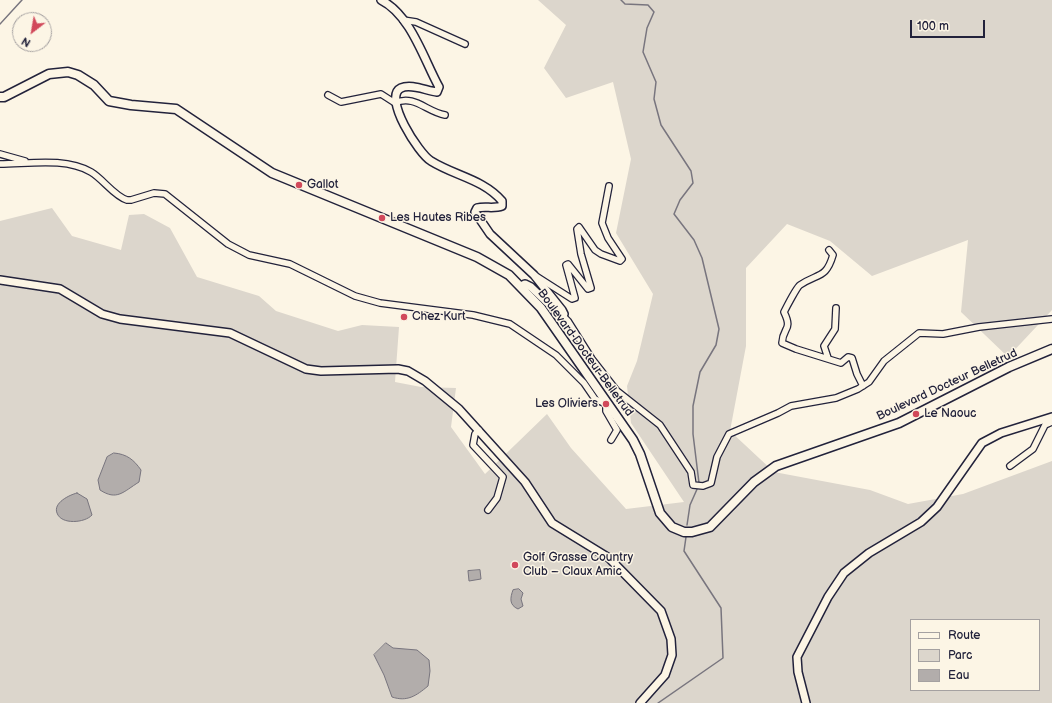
<!DOCTYPE html>
<meta charset="utf-8">
<style>
body{margin:0}
#map{position:relative;width:1052px;height:703px;overflow:hidden;background:#fcf5e5;font-family:"Balsamiq Sans",sans-serif}
canvas{display:block}
.legend{position:absolute;left:910px;top:619px;width:130px;height:72px;box-sizing:border-box;background:#fcf5e5;border:1px solid #a5a1a1;margin:0;padding:5px 7px;list-style:none;font-size:12px;color:#22223b}
.legend li{display:flex;align-items:center;gap:8px;height:20px}
.legend b{width:20px;border:1px solid #a5a1a1}
.north{position:absolute;left:12px;top:12px;width:40px;height:40px;box-sizing:border-box;background:#fcf5e5;border:1px solid #a5a1a1;border-radius:50%;rotate:211deg;font-size:11px;font-weight:700;line-height:16px;text-align:center;color:#22223b}
.north::after{content:'';display:block;margin:auto;width:14px;height:18px;background:#d1495b;clip-path:polygon(50% 0,100% 100%,50% 72%,0 100%)}
.scale{position:absolute;left:910px;top:20px;width:75px;height:18px;box-sizing:border-box;border:2px solid #22223b;border-top:0;padding-left:5px;font-size:12px;line-height:14px;white-space:nowrap;color:#22223b;-webkit-text-stroke:3px #fcf5e5;paint-order:stroke}
</style>
<div id="map">
<canvas width="1052" height="703"></canvas>
<ul class="legend">
<li><b style="height:5px;background:#fcf5e5"></b>Route</li>
<li><b style="height:11px;background:#dcd6cc"></b>Parc</li>
<li><b style="height:11px;background:#b2adab"></b>Eau</li>
</ul>
<div class="north">N</div>
<div class="scale">100 m</div>
</div>
<script>
const g = document.querySelector('canvas').getContext('2d');
g.lineJoin = 'round';
function paint(path, color) { g.fillStyle = color; g.fill(path, 'evenodd'); }
function stroke(path, color, width, dash) { g.strokeStyle = color; g.lineWidth = width; g.lineCap = dash ? 'butt' : 'round'; g.setLineDash(dash || []); g.stroke(path); }
function label(font, color, halo, rows, align = 'center') {
  g.font = font + ' "Balsamiq Sans",sans-serif'; g.lineWidth = 3; g.setLineDash([]); g.textBaseline = 'middle'; g.strokeStyle = halo; g.fillStyle = color; for (const [text, x, y, turn = 0] of rows) {
    g.save(); g.translate(x, y); g.rotate((+turn || 0) * Math.PI / 180); g.textAlign = isNaN(turn) ? turn : align; if (halo) g.strokeText(text, 0, 0); g.fillText(text, 0, 0); g.restore();
  }
}
const green = new Path2D(`
 M538,0h514v310l-44,47 -47,-45 7,-72 -96,36 -42,-35 -43,-17 -41,44v78l-16,85 44,41 96,18 38,14 55,-10 89,-33v242h-1052v-482l52,-13 20,28 49,14 8,-35 15,-1 26,14 27,49 62,19 17,15 62,20 24,-6 37,2 -4,55 26,5 35,1 -5,39 34,47 62,-60 24,34 55,61 58,-7 -53,-79 -4,-37 10,-25 16,-67 -37,-61 15,-74 -18,-77 -47,16 -22,-30 22,-43zM911,620h128v70h-128z`);
const water = new Path2D(`
 M114,453c13,1 20,7 27,17l-2,12c-16,10 -22,19 -39,8l-2,-10 9,-23z
 M77,493l10,6 5,16c-7,8 -31,10 -35,-2 -4,-10 12,-18 20,-20z
 M480,570l1,9 -12,2 -1,-10z
 M519,589l4,4 -2,6 2,7 -5,3c-9,-4 -8,-11 -5,-19z
 M386,643l7,5 24,2 12,10 1,11 -2,15c-12,10 -21,16 -36,11l-8,-22 -10,-20z`);
const stream = new Path2D(`
 M621,0l4,4 23,1 6,7 -7,16 -4,24 13,30 -2,17 7,26 30,46 2,12 -13,17 -6,14 20,26 8,18 17,71 -3,16 -16,27 -7,34v28l6,49
 M0,24l22,-24
 M687,525l3,-20 8,-18
 M658,703l65,-45 -2,-50 -37,-57 2,-14`);
const minor = new Path2D(`
 M403,20l13,2 49,22
 M328,95l13,7 40,-8 14,9c19,-9 32,9 50,12
 M0,154l25,7
 M0,164c28,0 65,-7 91,8 12,7 23,24 36,28h4l23,-7 11,1 63,50 21,11 41,9 65,32 25,7 93,12 37,9 46,31 28,28 11,16 11,5v7l11,19 -6,10
 M829,250l4,5c-7,24 -15,18 -33,30 -3,2 -14,23 -16,27 9,19 -1,14 -2,31l14,6 45,14 7,-6 4,1 5,16 6,12
 M536,276l36,23 3,-1 -9,-33 2,-1 20,25 3,-1 -10,-34 -4,-25 2,-2 16,23 6,4 19,7 2,-2 -14,-21 -6,-15 7,-37
 M563,316l5,5 24,38 25,32 43,34 31,47 2,13 10,1 8,-3 6,-26 12,-23 49,-21 13,-7 45,-8 22,-9 11,-7 15,-21 35,-28 24,1 36,-7 73,-8
 M828,358l-4,-12 11,-17 1,-21
 M479,430l-4,4 -2,11 30,32 -6,21 -9,12
 M1010,466l23,-17 12,-24 7,-3`);
const tertiary = new Path2D(`
 M381,0c30,15 43,60 58,87l-2,5c-10,-1 -26,-9 -36,-4 -19,9 18,66 30,73 24,15 52,18 71,40v5c-8,3 -17,0 -25,2l-2,4 15,22 44,41 28,35 2,4 -1,2
 M0,280l60,9 42,25 18,5 110,14 76,36 15,2 77,-2 10,2 17,10 34,28 66,73 27,41 57,35 52,53 10,28 1,16 -7,20 -25,28
 M521,286l4,-2 6,3 26,25
 M806,703l-8,-31 -1,-15 31,-60 16,-24 25,-20 52,-31 16,-15 45,-64 19,-10 51,-16`);
const secondary = new Path2D(`
 M0,97h4l45,-23 19,-2 10,3 16,10 15,16 22,4 45,4 96,64 205,84 32,18 32,33 92,132 7,14 20,59 12,14 12,5h8l18,-5 44,-45 22,-16 123,-43 110,-56 43,-18`);
const markers = [
 [299,185,4,"#d1495b"],
 [382,218,4,"#d1495b"],
 [404,317,4,"#d1495b"],
 [606,404,4,"#d1495b"],
 [916,414,4,"#d1495b"],
 [515,565,4,"#d1495b"]
];
const poiNames = [
 ["Gallot",307,185],
 ["Les Hautes Ribes",390,218],
 ["Chez Kurt",412,317],
 ["Les Oliviers",598,404,"right"],
 ["Le Naouc",924,414],
 ["Golf Grasse Country",523,558],
 ["Club – Claux Amic",523,572]
];
const streetNames = [
 ["Boulevard Docteur Belletrud",585,353,54],
 ["Boulevard Docteur Belletrud",947,385,-25]
];
paint(green, '#dcd6cc');
paint(water, '#b2adab');
stroke(water, '#78757e', 1);
stroke(stream, '#78757e', 1.5);
stroke(minor, '#22223b', 8);
stroke(tertiary, '#22223b', 10);
stroke(secondary, '#22223b', 11);
stroke(minor, '#fcf5e5', 5.5);
stroke(tertiary, '#fcf5e5', 7);
stroke(secondary, '#fcf5e5', 8);
for (const [x, y, r, color] of markers) { const dot = new Path2D(); dot.arc(x, y, r, 0, 2 * Math.PI); g.fillStyle = color; g.fill(dot); stroke(dot, '#fcf5e5', 1.5); }
label('12px', '#22223b', '#fcf5e5', poiNames, 'left');
label('12px', '#22223b', '#fcf5e5', streetNames);
</script>
